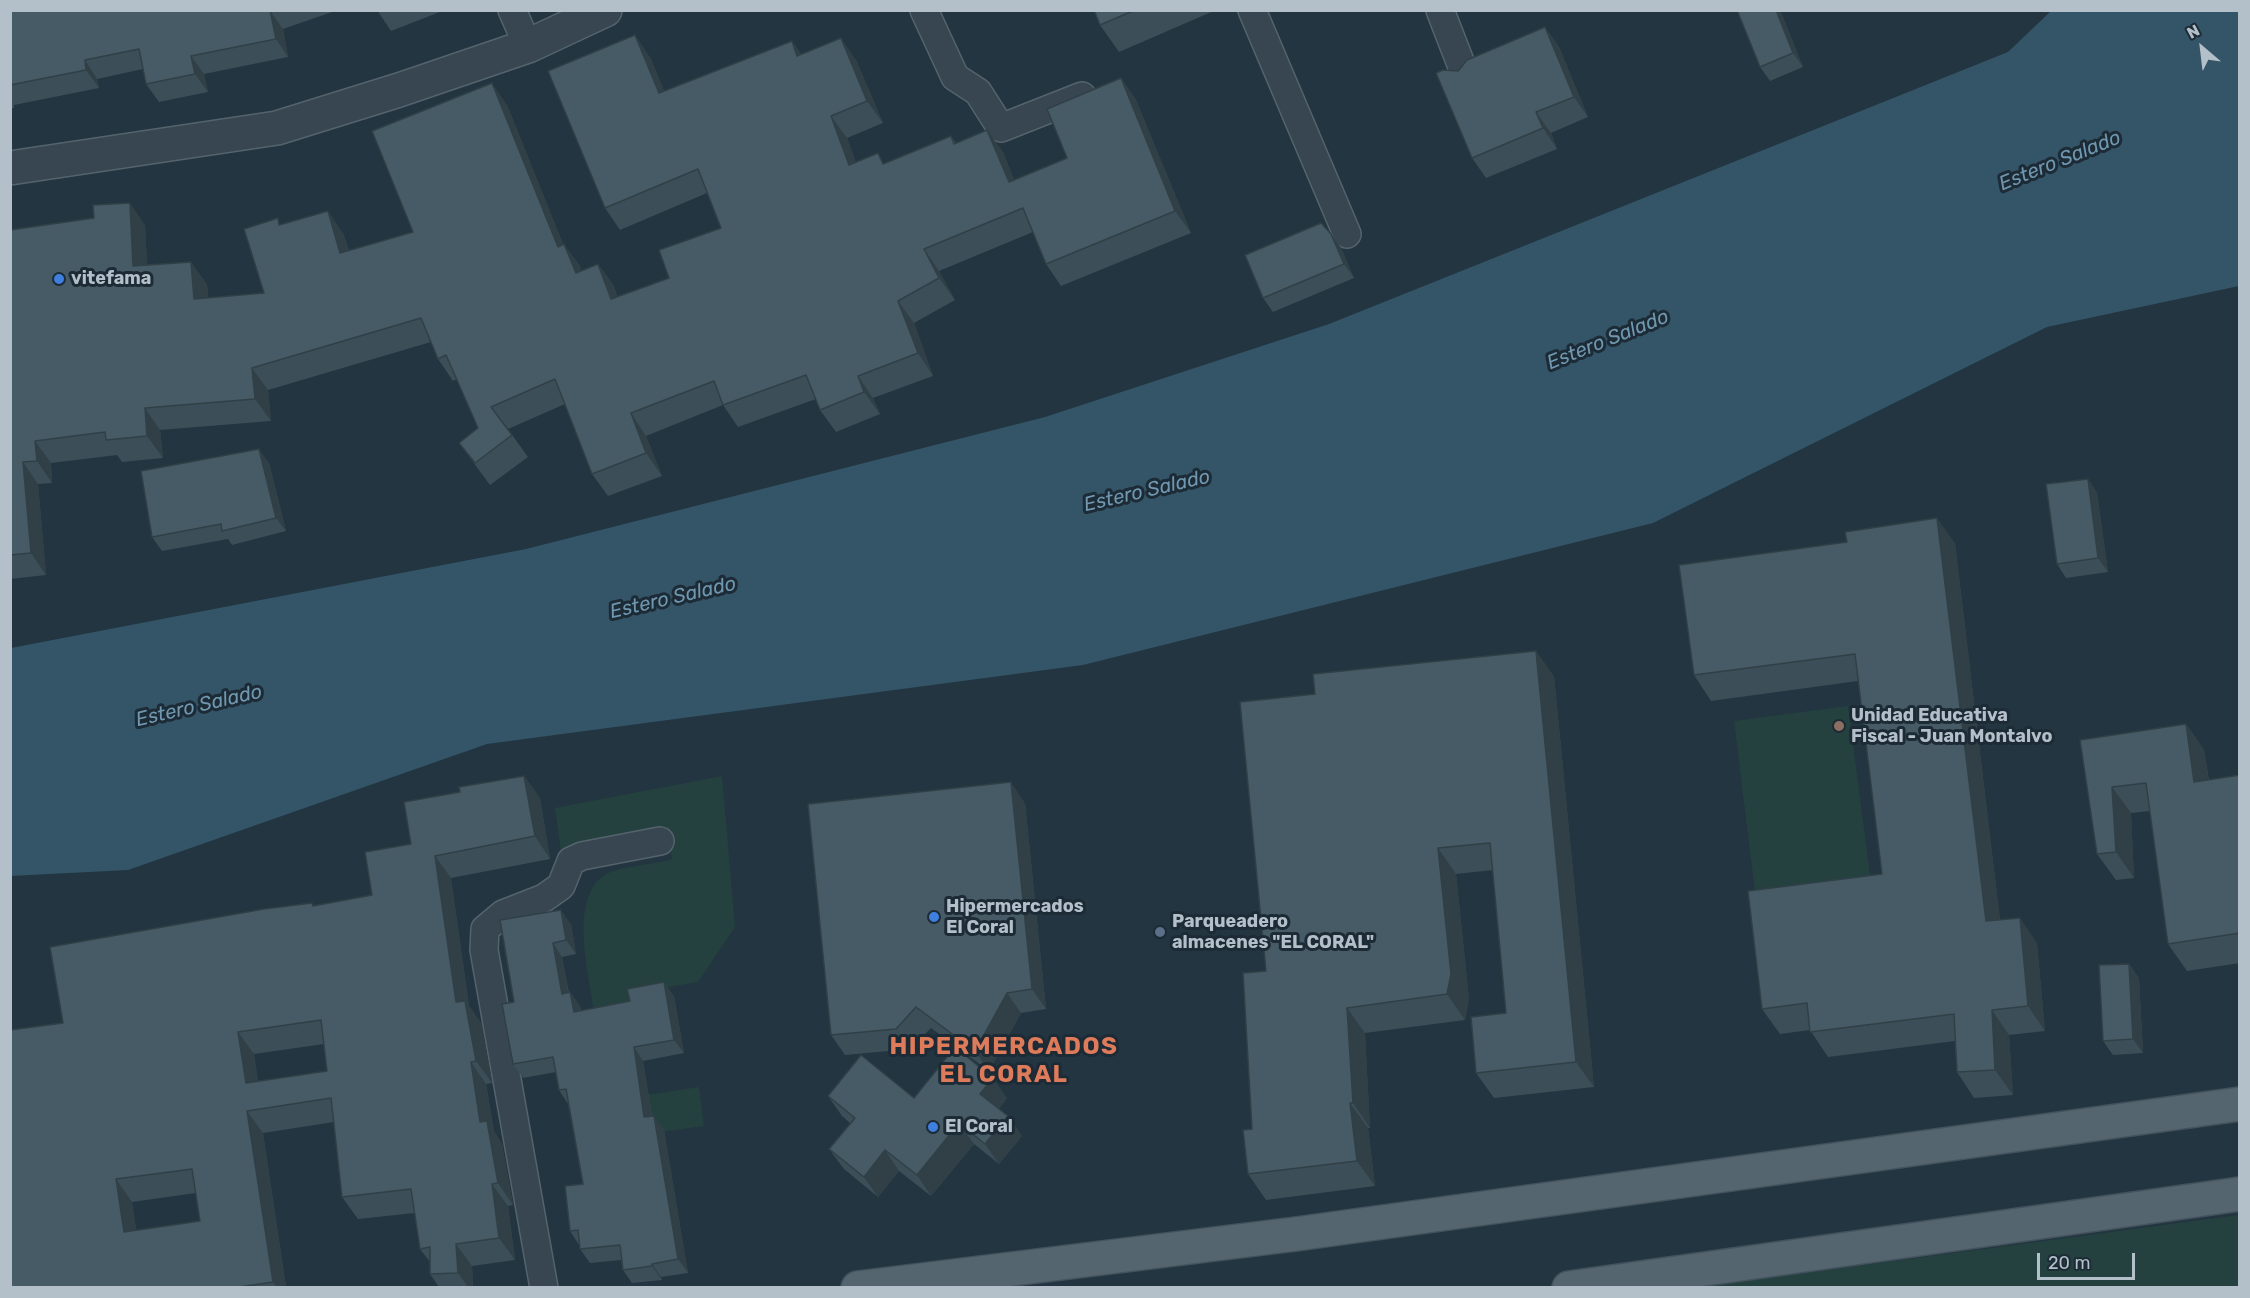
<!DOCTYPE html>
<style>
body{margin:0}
#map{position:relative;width:2250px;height:1298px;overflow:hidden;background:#223540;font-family:Rubik,sans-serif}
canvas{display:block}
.frame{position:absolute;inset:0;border:12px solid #b3c0ca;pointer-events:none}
.north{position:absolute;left:2172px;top:18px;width:60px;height:60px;-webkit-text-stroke:4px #1c2b35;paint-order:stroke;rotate:332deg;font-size:16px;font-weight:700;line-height:24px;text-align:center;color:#b3c0ca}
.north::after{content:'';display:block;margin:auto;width:21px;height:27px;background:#b3c0ca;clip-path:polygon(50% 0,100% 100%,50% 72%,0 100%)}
.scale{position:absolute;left:2037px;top:1253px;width:98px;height:27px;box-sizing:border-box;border:3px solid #b3c0ca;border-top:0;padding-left:8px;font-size:18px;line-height:21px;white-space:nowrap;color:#b3c0ca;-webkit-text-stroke:4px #1c2b35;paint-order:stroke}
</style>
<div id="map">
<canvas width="2250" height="1298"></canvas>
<div class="frame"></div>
<div class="north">N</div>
<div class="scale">20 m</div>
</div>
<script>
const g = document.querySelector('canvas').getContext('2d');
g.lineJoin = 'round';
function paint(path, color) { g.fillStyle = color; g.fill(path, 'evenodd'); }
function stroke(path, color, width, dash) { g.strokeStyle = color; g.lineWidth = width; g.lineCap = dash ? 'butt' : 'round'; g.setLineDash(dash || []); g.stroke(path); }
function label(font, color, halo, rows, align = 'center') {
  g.font = font + ' Rubik,sans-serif'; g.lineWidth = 6; g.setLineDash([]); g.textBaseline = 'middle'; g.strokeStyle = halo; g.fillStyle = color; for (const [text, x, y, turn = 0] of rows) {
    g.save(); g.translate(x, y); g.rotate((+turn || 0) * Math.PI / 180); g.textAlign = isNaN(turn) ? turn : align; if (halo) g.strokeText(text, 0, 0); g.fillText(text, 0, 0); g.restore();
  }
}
const green = new Path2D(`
 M1848,706l25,192 -115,18 -24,-195z
 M722,776l13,151 -37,55 -66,11 1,16 -39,2c-5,-37 -29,-124 19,-140 19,-6 40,-6 59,-12l-5,-23 -106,16 -6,-44z
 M699,1087l5,39 -72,10 -5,-38z
 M2239,1215v72h-539z`);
const water = new Path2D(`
 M2051,11h188v275l-192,41 -394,196 -570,142 -596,79 -359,126 -117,6v-228l515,-99 519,-132 284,-93 679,-272z`);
const minor = new Path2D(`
 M512,10l16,36
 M924,10l31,67 23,15 23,36 81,-32
 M1252,10l95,224
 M1440,10l26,67
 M544,1288l-60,-338 1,-21 18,-15 41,-16 17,-12 10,-25 11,-5 78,-15`);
const tertiary = new Path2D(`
 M10,168l267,-40 122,-38 129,-44 77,-36`);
const primary = new Path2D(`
 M858,1288l438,-54 944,-130
 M1569,1288l671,-94`);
const wall = new Path2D(`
 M10,10h328l-55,19 5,28 -84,17 4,18 -49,10 -13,-18 -3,-15 -46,10 2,9 -85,17v3h-4z
 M377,10h68l-54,21z
 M1094,10h122l-97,42 -19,-27z
 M1780,10l23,57 -33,14 -10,-14z
 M1545,27l14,20 29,70 -37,16 6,16 -71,29 -14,-20 -14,-87z
 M792,41l9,13 55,6 27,63 -36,15 9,25h29l66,-27 5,7 47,9 11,28 53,-22 54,-80 15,22 55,133 -130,53 -15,-22 -13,-32 -94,39 16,29 -41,23 19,53 -60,22 7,16 -44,18 -16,-22 -4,-11 -78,28 -15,-22 -77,31 16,40 -54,20 -16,-22 -27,-70 -57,25 20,28 -38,28 -31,-42 19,-15 -21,-49 -4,2 -15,-22 -7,-17 -163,48 3,31 -111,9 3,28 -41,4 -5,-7 -66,8 1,20 -14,1 8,91 -36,4v-349l135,-5 2,40 60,19 1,14 56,-5 18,-69 61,9 6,18 64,-19 94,-127 56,139 17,22 1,5 17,-7 16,22 3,11 52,-19 52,-50 -14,-35 -87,37 -15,-22 45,-151 14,34z
 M1331,234l10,14 13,30 -81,34 -10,-14z
 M269,463l17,68 -54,14 -4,-6 -66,12 -10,-14z
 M2088,479l9,14 11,79 -42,6 -9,-14z
 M1955,543l45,377 37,23 8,88 -36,4 4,60 -39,3 -17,-26 -2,-31 -127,16 -18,-27 -30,4 -18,-25 120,-135 -24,-193 -147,20 -17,-26z
 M1554,676l40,411 -100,11 -18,-25 30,-60 -13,-143 -37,4 13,125 -4,21 -100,13 5,95h-2l7,58 -109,14 -18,-26 18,-203z
 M2186,724l18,26 5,30 31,-5v188l-53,8 -19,-27 -18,-133 -19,2 3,65 -18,2 -19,-26 -17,-114z
 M524,776l16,22 10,61 -99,19 18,128 12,17 11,60 -6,1 8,47 8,13 11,61 -5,1 7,54 -43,6 1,21h-34l-9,-13v-12l-10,-13 -5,-36 -57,6 -16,-22 -8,-75 -71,11 23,154h-276l53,-264 251,-117 58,-11 39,-51 49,-52zM324,1044l3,27 -69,10 -4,-27zM196,1193l4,28 -64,9 -4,-28z
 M1025,803l21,206 -25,4 -32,58 -58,-43 -21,21 -65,6 -14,-20z
 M500,920l71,4 5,30 -14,3 7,36 1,-1 10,14 1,4 93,-14 10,57 -41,8 9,55 12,14 24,143 -27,4 1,3 -30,3 -9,-13 -2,-10 -31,3 -10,-14 -1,-4 -9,-14 13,-47 -15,-80 -9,-14 -3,-18 -33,6 -10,-14 1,-62z
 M2129,964l10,14 4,75 -30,2 -10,-14z
 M828,1096l179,2 -8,11 9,7 14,20 -23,28 -25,-20 -43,52 -32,-25 -21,26 -34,-28 -15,-20 21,-26 -8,-7z`);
const shadedWall = new Path2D(`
 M1776,10h4l23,57 -10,-14z
 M270,11l13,18 5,28 -12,-18z
 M1545,27l14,20 29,70 -14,-20z
 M635,35l15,22 24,58 -15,-22z
 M841,38l15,22 27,63 -16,-22z
 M792,41l15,22 -10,-7z
 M191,56l13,18 4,18 -13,-18z
 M85,60l12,19 2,9 -13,-18z
 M1121,78l15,22 55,133 -16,-22z
 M492,83l15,22 66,164 -15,-22z
 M1536,112l15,21 6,16 -14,-21z
 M831,116l16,22 18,50 -16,-23z
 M987,130l16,22 21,52 -15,-22z
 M130,203l15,22 3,64 -15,-23z
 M328,211l15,22 13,42 -16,-22z
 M1331,234l10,14 13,30 -10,-14z
 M564,244l16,22 11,29 -15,-22z
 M924,249l15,22 16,29 -16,-22z
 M191,262l16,22 3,38 -16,-23z
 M598,264l16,22 12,35 -15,-22z
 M898,301l16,22 19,53 -15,-23z
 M252,368l16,22 3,31 -16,-22z
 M858,376l15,22 7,16 -16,-22z
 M145,408l15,22 3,28 -16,-22z
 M631,413l15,23 16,40 -16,-23z
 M35,441l16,22 1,20 -15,-22z
 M259,449l10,14 17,68 -10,-13z
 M23,462l15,22 8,91 -15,-22z
 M2088,479l9,14 11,79 -10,-14z
 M1937,518l18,25 48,403 -17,-25z
 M1536,651l18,25 40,411 -18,-25z
 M2186,724l18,26 9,59 -19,-27z
 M524,776l16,22 10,61 -15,-23z
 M1011,782l14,21 21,206 -14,-20z
 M2112,787l19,26 3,65 -18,-26z
 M1438,848l18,26 13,125 -4,21 -18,-26z
 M435,856l16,22 18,128 12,17 11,60 -16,-22 -20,-59z
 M561,910l10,14 5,30 -10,-14z
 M2020,918l17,25 8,88 -17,-25z
 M553,943l9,14 9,51 -9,-14z
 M2129,964l10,14 4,75 -10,-14z
 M664,982l10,14 10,57 -10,-13z
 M570,992l10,14 3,20 -9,-14z
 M1007,993l14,20 -32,58 -14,-20z
 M1347,1008l18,25 5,95 -17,-25z
 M1992,1010l17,25 4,60 -18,-25z
 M238,1032l16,22 8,52 -16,-23z
 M634,1047l9,14 11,70 -10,-14z
 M471,1062l15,22 8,47 8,13 11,61 -15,-22 -18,-61z
 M993,1078l14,20 -12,16 -15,-20z
 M1350,1103l18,25 7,58 -18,-25z
 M247,1111l16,22 23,154h-9l-4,-5z
 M654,1116l10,14 24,143 -10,-14z
 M1008,1116l14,20 -23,28 -14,-20z
 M959,1123l15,21 -43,52 -14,-21z
 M885,1150l14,21 -21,26 -14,-20z
 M116,1179l16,23 8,52 -16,-22z
 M492,1184l16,22 7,54 -16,-22z
 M456,1244l16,22 1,21h-5l-10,-14z
 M652,1264l9,13 1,3 -10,-14z`);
const building = new Path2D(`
 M10,10h260l6,29 -85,17 4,18 -49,10 -7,-35 -54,11 1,10 -76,15z
 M1094,10h41l-35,15z
 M1737,10h39l17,43 -33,14z
 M1545,27l29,70 -38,15 7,16 -71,30 -36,-85 7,-3 15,1 9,-11z
 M635,35l24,58 133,-52 5,15 44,-18 26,63 -36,15 18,49 29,-12 5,11 68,-28 3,8 33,-14 22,52 58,-24 -20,-49 74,-31 54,133 -129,53 -23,-56 -99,41 15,29 -41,23 20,52 -60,23 6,16 -44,18 -14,-35 -83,30 -9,-24 -83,32 15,40 -54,21 -37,-95 -64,28 21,28 -37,28 -16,-20 19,-15 -32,-73 -8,4 -17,-41 -169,50 3,31 -110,9 2,28 -41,4 -1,-8 -70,9 2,20 -14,1 8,91 -21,2v-325l84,-12 -1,-13 37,-2 3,63 58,-4 3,37 70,-6 -20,-64 34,-11 1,7 49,-14 12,42 73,-21 -41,-101 120,-48 66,164 6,-3 12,29 22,-9 13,35 58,-21 -10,-28 62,-22 -23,-59 -93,39 -57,-137z
 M1321,223l10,11 13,30 -81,34 -18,-43z
 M259,449l17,69 -54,13 -1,-7 -69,13 -11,-66z
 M2088,479l10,79 -41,6 -11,-80z
 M1937,518l49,403 34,-3 8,88 -36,4 3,60 -38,2 -3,-58 -144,18 -3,-29 -45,6 -14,-118 134,-17 -27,-220 -161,21 -15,-110 168,-23 -2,-10z
 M1536,651l40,411 -100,11 -5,-56 35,-4 -16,-170 -52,5 13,126 -4,20 -100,14 6,95h-3l7,58 -109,13 -5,-44 9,-1 -9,-156 23,-2 -26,-269 75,-8 -2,-20z
 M2186,724l8,58 46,-7v158l-72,11 -22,-161 -34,4 4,65 -19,2 -17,-114z
 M524,776l11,60 -100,20 21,146 9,-1 11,60 -5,1 9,60 7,-1 11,62 -6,1 7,54 -43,6 2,29 -28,1v-27l-10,2 -9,-60 -69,8 -11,-99 -84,13 26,171 -34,5h-229v-257l53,-7 -13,-76 214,-38 48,-6 1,3 59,-11 -7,-43 46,-8 -7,-42 56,-10 -1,-5zM321,1020l6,51 -81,12 -8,-51zM192,1169l8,52 -76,11 -8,-53z
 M1011,782l21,207 -25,4 -32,58 -59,-44 -20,22 -65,6 -23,-231z
 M561,910l5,30 -13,3 9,51 8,-2 4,20 56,-11 -3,-12 37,-7 10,58 -40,7 10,70 10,-1 24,143 -26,5v2l-29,4 -3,-25 -40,4 -2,-19 -8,1 -5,-45 18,-2 -17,-95 -7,1 -6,-33 -40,7 -11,-60 12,-2 -14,-82z
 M2129,964l4,75 -30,2 -4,-76z
 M955,1047l38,31 -13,16 28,22 -23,28 -26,-21 -42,52 -32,-25 -21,27 -35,-28 26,-31 -27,-22 33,-41 53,43z`);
const markers = [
 [59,279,6,"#3f7fe0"],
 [1839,726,6,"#8d6e63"],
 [934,917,6,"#3f7fe0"],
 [1160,932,6,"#5c6f8a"],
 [933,1127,6,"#3f7fe0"]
];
const poiNames = [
 ["vitefama",71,279],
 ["Unidad Educativa",1851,716],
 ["Fiscal - Juan Montalvo",1851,737],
 ["Hipermercados",946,907],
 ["El Coral",946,928],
 ["Parqueadero",1172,922],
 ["almacenes \"EL CORAL\"",1172,943],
 ["El Coral",945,1127]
];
const waterNames = [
 ["Estero Salado",2060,161,-22],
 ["Estero Salado",1608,340,-22],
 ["Estero Salado",1147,491,-13],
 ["Estero Salado",673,598,-13],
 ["Estero Salado",199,706,-13]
];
const districtNames = [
 ["HIPERMERCADOS",1004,1047],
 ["EL CORAL",1004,1075]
];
paint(green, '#24413f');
paint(water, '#345468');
stroke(minor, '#55636d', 30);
stroke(tertiary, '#55636d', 36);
stroke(primary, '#43525c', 36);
stroke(minor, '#374650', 27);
stroke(tertiary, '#374650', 33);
stroke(primary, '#546570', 33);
paint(wall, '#3c4e58');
paint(shadedWall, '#314047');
paint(building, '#465b66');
stroke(building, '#314047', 1.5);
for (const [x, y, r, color] of markers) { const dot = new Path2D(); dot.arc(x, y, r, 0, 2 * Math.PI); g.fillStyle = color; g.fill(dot); stroke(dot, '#1c2b35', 2); }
label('bold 18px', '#b3c0ca', '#1c2b35', poiNames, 'left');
label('italic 20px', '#7097b0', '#1c2b35', waterNames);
g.letterSpacing = '1.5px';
label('bold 24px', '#dd7b5b', '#1c2b35', districtNames);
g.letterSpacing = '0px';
</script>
